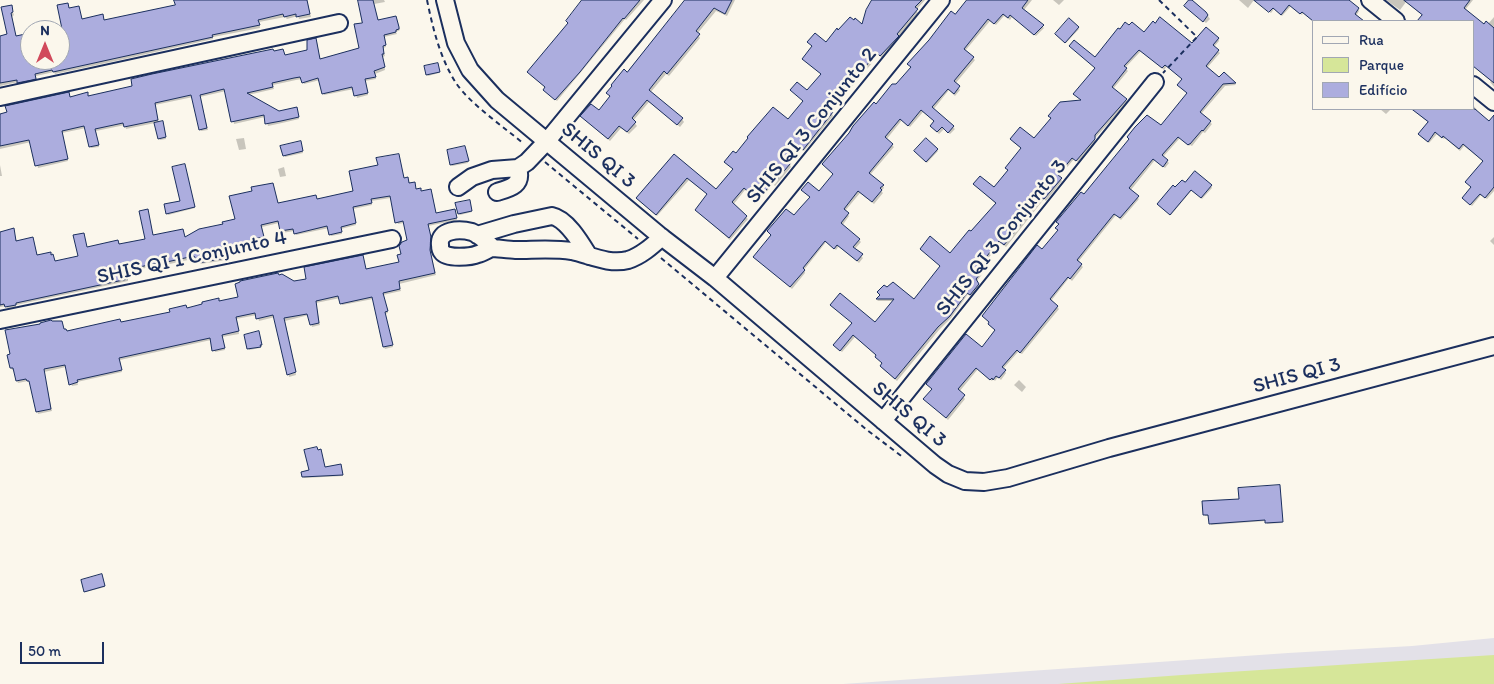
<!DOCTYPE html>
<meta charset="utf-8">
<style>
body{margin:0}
#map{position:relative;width:1494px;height:684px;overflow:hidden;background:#fbf7ec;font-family:Itim,sans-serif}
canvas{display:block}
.legend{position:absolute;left:1312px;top:20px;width:162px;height:90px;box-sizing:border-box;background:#fbf7ec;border:1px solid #a1a7b3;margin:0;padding:6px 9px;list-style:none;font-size:15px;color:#1b2f5e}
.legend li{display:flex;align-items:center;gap:10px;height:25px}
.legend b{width:25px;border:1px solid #a1a7b3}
.north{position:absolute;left:20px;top:20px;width:50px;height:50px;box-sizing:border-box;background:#fbf7ec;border:1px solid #a1a7b3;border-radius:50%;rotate:0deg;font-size:14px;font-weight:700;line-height:20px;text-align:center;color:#1b2f5e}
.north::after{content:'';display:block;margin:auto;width:18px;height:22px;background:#d1495b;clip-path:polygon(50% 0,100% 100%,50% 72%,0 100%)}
.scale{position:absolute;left:20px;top:642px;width:84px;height:22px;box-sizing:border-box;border:2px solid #1b2f5e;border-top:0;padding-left:6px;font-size:15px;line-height:18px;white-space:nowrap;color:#1b2f5e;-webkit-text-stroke:4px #fbf7ec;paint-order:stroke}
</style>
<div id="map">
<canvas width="1494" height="684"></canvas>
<ul class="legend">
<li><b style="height:6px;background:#fbf7ec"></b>Rua</li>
<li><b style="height:14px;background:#d6e699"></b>Parque</li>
<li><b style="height:14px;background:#acadde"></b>Edifício</li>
</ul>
<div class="north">N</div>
<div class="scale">50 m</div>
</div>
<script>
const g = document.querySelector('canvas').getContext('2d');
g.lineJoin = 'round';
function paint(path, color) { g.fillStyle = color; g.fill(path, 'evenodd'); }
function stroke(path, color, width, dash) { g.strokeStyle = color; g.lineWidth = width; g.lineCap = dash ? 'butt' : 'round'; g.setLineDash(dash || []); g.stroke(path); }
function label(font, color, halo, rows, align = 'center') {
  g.font = font + ' Itim,sans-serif'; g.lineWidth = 5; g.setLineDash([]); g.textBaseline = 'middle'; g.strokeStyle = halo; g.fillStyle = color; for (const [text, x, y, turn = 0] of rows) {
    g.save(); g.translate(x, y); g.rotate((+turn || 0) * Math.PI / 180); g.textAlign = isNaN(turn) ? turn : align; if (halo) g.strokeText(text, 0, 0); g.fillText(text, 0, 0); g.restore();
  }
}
const built = new Path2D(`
 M1494,638v46h-651l445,-31 124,-7z`);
const green = new Path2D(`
 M1494,655v29h-436l124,-9z`);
const shadow = new Path2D(`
 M180,0h127l4,17 -12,2 -1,-3 -11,3 -2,-2 -26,5 1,6 -47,9v2l-93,21 -65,14 -1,-2 -18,4 1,5 -17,4 -2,-3 -18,4v-49l8,-2 3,-29 3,9 -2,2 4,21 14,-3v25h30v-29l4,-1 3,-26 3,6 9,-2 3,12 20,-4 3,5 72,-15z
 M359,0h25l1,2 -11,2 4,17 19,-2 3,11 -4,2 1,2 -13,3 2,10 -3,1 2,8 -2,1 2,13 -10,4 1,5 -11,2 3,14 -11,3 -3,-9 -30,6 -4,-15 -16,4 -2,-5 -6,1 -23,5 1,4 -26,6 31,17 18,-2 2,9 -17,4 -14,3 -3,-9 -31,7 -8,-33 -26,6 8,33 -7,1 -1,-2 -7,-32 -38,8 4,18h4l3,16 -6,1 -5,-17 -29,6 -1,-4 -29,6 3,16 -8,1 -5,-20 -24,5 6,28 -30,7 -7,-26 -31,7v-34l87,-21 2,3 196,-41 23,-5 9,-9 3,18 41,-11 3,-25z
 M583,0h61l-18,20 -1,-1 -68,82 -11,-9v-4l-16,-13 39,-51z
 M687,0h48l-8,16 -11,-5 -19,23 3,4 -31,38 -3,-2 -16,19 32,26 2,3 -4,5 -31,-25 -16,19 4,5 -8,8 -8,-6 -11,13 -26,-22 -2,-3 17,-4 12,-14 -3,-5 19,-20z
 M874,0h51l-9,10 2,3 -20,24 1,2 -17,19 -3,-3 -24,28 -24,29 2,4 -29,35 -2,-1 -12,15 1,2 -16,19 -2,-2 -14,17 -14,-11 -12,15 15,14 -18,21 -32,-28 -2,-2 12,-15 -19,-15 -32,36 -18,-15 -1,-2 36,-44 42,36 18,-21 2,-15 52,-34 16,-19 -12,-12 15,2 15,-17 -17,-14 8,-14 -4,-5 17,2 37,-18z
 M968,0h64l-8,10 20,18 -8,8 -24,-19 -2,3 -6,-4 -8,9 -6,-4 -25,30 10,9 -20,24 5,6 -5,6 -6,-6 -16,20 22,19 -5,5 -6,-5 -5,5 -8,-8 4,-4 -12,-10 -13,15 -8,-7 -16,20 8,7 -24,28 13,11 1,2 -3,3 2,2 -9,11 -14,-11 -15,18 4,5 -7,10 17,14 2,2 -7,8 9,8 -4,5 -20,-17 -3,4 -10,-8 -22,28 1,3 -13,16 -37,-32 39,-40 16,-19 -7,-8 16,2 15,-17 -11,-11 53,-58 20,-20z
 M1053,0h11l-5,5z
 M1239,0h108l11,9 1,2 -3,5 6,5h-49l-10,-8 -1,2 -11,-9 -9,10 -8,-7 -3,4 -17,-13 -6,8z
 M1386,0h87l-8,10 19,16 4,-2 6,-7v70l-4,-5 1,-1 -18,-15v-45h-55l5,-5 -17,-14 -6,8z
 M1186,7l20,6 4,6 -4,4z
 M1078,28l1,1 -13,14 -9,-7z
 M1144,34l48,11 26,-7 1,3 -5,6 6,6 -13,15 12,11 5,-5 12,11 -11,1 -24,28 11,10 -7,9 -2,-1 -11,14 -2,-1 -1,1 -9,-8 -17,19 6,6 -4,5 -10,-8 -25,31 9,8 -18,21 -5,-5 -38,47 5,5 -11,14 -3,-3 -18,23 8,8 -37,45 -4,-2 -15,17 3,4 -5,7 -3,-3 -3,4 -2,-2 -1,2 -14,-12 -19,23 6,7 -17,21 -23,-21 8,-9 -6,-6 55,-36 14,-17 -5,-4 -2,-3 1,-1 -7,-7 60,-65 16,-20 -2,-3 27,-32 77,-69 27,-33 -10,-9 5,-5 -16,-14 -3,4 -23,-19 -16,17 3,3 -15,18 15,13 -33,36v4l-17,20 -4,-3 -15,18 3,4 -16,20 -2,-2 -38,48 -5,-4 -21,25 4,4 -8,10 4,5 -9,9 -3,-2 -17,24 -12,12 -42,51 -14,-12 -2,-3 2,-2 -6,-8 -22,-19 -13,15 -6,-5 17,-24h23l18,-22h-16l-1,-1 4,-5 33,6 27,-34 -20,-18 29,5 46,-50 -22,-20 20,5 15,-18 13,-22 -9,-7 21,-2 17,-21 -1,-3 33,-15 13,-33v-9z
 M438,66l1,7 -11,3 -1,-1z
 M1473,105l4,5 -1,1 17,14 1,-2v68l-7,8 -6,-4 -9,11 -7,-6 7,-13 12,-25 -20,-16 -4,5 -15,-13 -1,1 -7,-5 -8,9 -10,-8 10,-12 -17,-14h61z
 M1380,109h11l-5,5z
 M244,138l2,11 -7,1 -3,-11z
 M301,144l2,9 -18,4 -3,-10z
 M466,149l2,14 -16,3 -1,-1z
 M937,150l1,1 -11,12 -10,-10z
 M0,165l2,11h-2z
 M185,167l10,41 -27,7 -1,-2 14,-11z
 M284,167l2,9 -6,1 -2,-8z
 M408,178l2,6 5,1 1,5 4,-1 1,2 11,2 4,21 19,-2 2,8 -29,6 3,14v13l5,22 -37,9 2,7 -18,4 5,18 -3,1 8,33 -8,2 -1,-2 -11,-48 -31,6 -2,-7 -24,5 4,22 -8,2 -3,-12 -24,6 11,54 -7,2 -14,-60 -16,4 -2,-6 -21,4 3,15 -17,3 3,13 -10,2 -4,-12 -91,20 2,12 -45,10 1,3 -6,1 -6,-19 -22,5 8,39 -14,3 -7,-32 -3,-1 -10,2 -1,-2 -2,-12 -3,1 -1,-2 53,-37 3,1 54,-8 66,-15 31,-10 2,3 19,-4 39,-22 15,6 107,-19 8,-22 -4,-18 -6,1 -1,-2 -6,-24 -20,3 1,4 -19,4 3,16 -15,4 1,5 -11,2 -2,-8 -33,7 -2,-4 -12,2 -3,-10 -17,4 2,12 -10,2 1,9 -29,7 1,3 -27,4 -3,-6 -32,7 -1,-1 -37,8 1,9 -112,24v2l-9,1 -1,-2 -6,1v-74l14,-1 3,10 17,-1 3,15 18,6 24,-5 8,-9 31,-7 2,4 26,-5 7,-4 32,2 51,-18 17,-28 20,-8 5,21 39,-5z
 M1185,184l26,2 1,2 -10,11 -10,-9 -21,25 -12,-9 16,-17z
 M470,202l2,10 -12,3 -1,-1z
 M1494,237v8l-4,-4z
 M259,334l3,12 -2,1v1l-11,2 -4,-14z
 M1019,380l7,7 -4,5 -8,-7z
 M341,467l2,9 -39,2 -1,-1 7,-6z
 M1280,488l2,35 -15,1 -1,-3 -55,4 -1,-9h-5v-1l35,-15z
 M102,577l3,10 -19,5v-1z`);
const building = new Path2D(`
 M174,0h133l3,14 -14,3v-3l-12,3 -1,-3 -25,6 2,5 -48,10 1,2 -160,35 -1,-2 -17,4 1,5 -4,1 -15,3v-3l-17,3v-47l7,-2 -6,-27 11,-2 1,7 -2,1 5,23 14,-3v27h30v-30l2,-1 -5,-24 11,-2 1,5 10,-2 3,13 21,-5 1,6 71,-15z
 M358,0h15l5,20 18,-4 3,11v2l-3,1v2l-12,3 2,10 -3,1 1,8h-2l3,13 -11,4 2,6 -11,2 3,14 -14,3 -2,-9 -30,7 -4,-16 -16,5 -2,-6 -6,1 -22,5 1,4 -26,6 32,18 18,-4 2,10 -18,4 -16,3 -1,-9 -33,7 -7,-33 -24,6 7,33 -8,2 -8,-35 -36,8 3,17 -34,7 -1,-4 -28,6 4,16 -10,2 -5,-21 -22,5 6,28 -33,7 -6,-26 -29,6v-32l7,-2 -2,-6 64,-14 1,5 18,-5v4l44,-10 -1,-7 21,-5 121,-25 1,2 9,-2 2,6 22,-5v-10l9,-2 4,21 39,-11 -5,-24 8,-1z
 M582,0h58l-16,19 -1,-1 -43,54 -25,28 -12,-10 2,-3 -18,-15 41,-49 -2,-2z
 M685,0h47l-7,14 -11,-6 -18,23 4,3 -33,40 -3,-3 -15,19 34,28 -6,7 -30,-25 -15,18 4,4 -9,10 -8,-6 -11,13 -28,-23 11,-12 8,6 11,-14 -4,-3 6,-7 -1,-1 13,-16 3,3z
 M872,0h50l-7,7 3,2 -21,25 2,2 -19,20 -3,-3 -23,27 -24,30 3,2 -30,38 -3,-2 -11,14 1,2 -17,20 -1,-1 -14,17 -14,-12 -12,14 15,14 -18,22 -34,-28 12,-16 -20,-16 -31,37 -20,-17 38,-44 42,35 17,-20 -9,-7 9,-11 3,2 12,-15 -1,-1 26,-30 15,12 15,-18 -13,-11 7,-8 10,8 14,-16 -19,-15 10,-13 -5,-4 8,-9 11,9 11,-14 1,2 12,-13 4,3 1,-2 7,6 4,-14z
 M967,0h61l-6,8 22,17 -10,10 -24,-20 -2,3 -5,-4 -9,10 -6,-5 -24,30 10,8 -20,24 6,5 -6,8 -6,-5 -16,18 22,19 -6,7 -6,-6 -5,5 -7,-6 4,-5 -13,-11 -13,16 -8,-7 -15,18 8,7 -24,29 15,12 -4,3 2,2 -10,12 -14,-11 -14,18 5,4 -8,10 19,16 -7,8 10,7 -6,7 -20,-16 -3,4 -9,-8 -22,27 2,2 -15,17 -37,-30 18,-22 -4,-4 19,-22 8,6 6,-7 10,-11 -9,-7 7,-8 11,9 14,-17 -11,-10 27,-31 4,-7 21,-24 2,2 16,-20h4l15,-17 -4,-3 22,-24 22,-29 4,3z
 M1189,0h3l14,12 2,3 -5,7 -19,-16z
 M1254,0h95l10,8 -4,6 9,7h-51l-11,-9 -2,2 -11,-9 -8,10 -8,-7 -4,4z
 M1404,0h66l-6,8 20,16 2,-3 8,7v55l-21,-17v-45h-56l5,-6z
 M1160,17l32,26 14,-16 13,11 -6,7 6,5 -13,16 13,11 5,-5 12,11 -13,1 -23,28 11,9 -8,10 -1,-1 -12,14h-1l-1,1 -10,-8 -16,18 6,5 -5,7 -10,-8 -24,29 10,8 -19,22 -6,-4 -37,46 5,4 -12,15 -2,-2 -18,22 8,7 -38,47 -3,-3 -15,17 4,3 -7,8 -3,-2 -3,4 -1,-2 -2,2 -14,-12 -18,21 7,6 -19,23 -23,-19 9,-10 -6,-5 40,-50 16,13 13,-17 -7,-6 1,-2 -7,-6 55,-71 5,4 16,-19 -3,-2 4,-4 -3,-2 25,-30 3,2 45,-55 -2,-2 8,-10 12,-12 14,10 26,-32 -10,-8 5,-6 -17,-14 -3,3 -23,-18 -15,16 3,2 -15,19 15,12 -32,36v4l-19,22 -4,-3 -14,17 4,3 -18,21 -2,-1 -38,47 -5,-4 -20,25 5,3 -8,10 3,5 -9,11 -3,-2 -17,23 -12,11 -43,52 -15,-13 2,-3 -7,-6 1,-2 -23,-20 -13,16 -7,-6 19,-22 -22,-18 10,-12 35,29 19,-23h-18l4,-4 -3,-3 7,-7 3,2 6,-5 21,17 26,-33 -20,-17 10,-13 20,17 19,-23 2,1 25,-28 -23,-19 7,-8 14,11 14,-17 -3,-2 16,-20 -11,-9 10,-12 14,11 17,-20 -3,-2 12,-14 21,-2 -8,-6 22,-26 -26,-22 5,-6 21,17 23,-29 2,1 5,-7 4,3 3,-3 12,10 9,-11 2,2z
 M1069,18l10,9 -14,16 -10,-9z
 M438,63l2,9 -14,3 -2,-9z
 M1412,109h63l14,12 5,-6v72l-9,11 -5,-4 -10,11 -8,-7 9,-11 -6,-5 18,-21 -20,-17 -4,5 -16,-13 -1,2 -7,-6 -7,10 -10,-8 10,-12z
 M163,121l3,16 -8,2 -4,-16z
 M926,138l12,11 -12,13 -12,-11z
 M301,141l2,10 -20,5 -3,-10z
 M465,146l4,15 -19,4 -3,-15z
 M399,154l5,24 4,-1 1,6 6,-1 1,7 5,-1v3l10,-2 5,24 19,-4 2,9 -29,6 3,13 -1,13 5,23 -36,8 1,8 -17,4 5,18 -3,1 8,33 -10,2 -11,-50 -32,7 -2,-8 -22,5 3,22 -9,2 -3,-11 -23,4 12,54 -9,3 -14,-60 -17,4 -1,-6 -19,4 3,14 -17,4 3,13 -13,3 -2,-13 -91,20 3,12 -45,10 1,2 -9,3 -4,-20 -21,4 7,40 -15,3 -7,-31h-2l-1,-2 -10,2 -3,-13h-3l-3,-13 3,-1 -5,-24 35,-6v-1l11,-3 1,1h10l2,8h2l1,2 53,-12 1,3 49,-10 -1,-3 17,-4 1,3 15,-4v-2l17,-4v3l19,-4 -3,-13 5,-2v-1l38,-8 1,2 3,-1 12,7 12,-2 -2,-12 59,-12 3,14 33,-7 -2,-7 4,-1 -2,-8 3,-4 5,-2 -4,-19 -8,2 -5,-27 -19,3 1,4 -19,4 3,16 -15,4 1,5 -13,3 -2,-9 -33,8 -1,-5 -13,2 -2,-10 -17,4 3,12 -11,2 1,9 -28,7v3l-28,5 -4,-7 -32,7v-1l-36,8 2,9 -112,24v2l-11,2 -1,-3 -4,1v-73l14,-4 2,13 17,-4 4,18 14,-3v3l2,-1 2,7 23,-5 -5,-21 11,-2 3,14 31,-7 1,4 26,-5 -6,-28 9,-2 5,26 30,-6 2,8 14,-8 24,-5 -1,-2 13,-3 -6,-23 23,-5 -1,-4 22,-4 5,20 38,-8 1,4 36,-8 -4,-20 29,-6 -2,-7z
 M185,164l10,43 -29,7 -2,-10 16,-3 -8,-34z
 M1195,171l17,14 -11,13 -10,-8 -21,25 -13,-11 16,-19 2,2 7,-7 3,2z
 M470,200l2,11 -14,3 -3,-11z
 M259,331l3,14h-2l1,2 -14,2 -3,-14z
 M317,447l1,3 3,-1 4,18 16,-3 2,11 -41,2 -1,-5 8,-2 -5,-20z
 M1280,485l3,37 -18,1v-3l-56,4 -1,-9h-5l-1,-14 37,-2 -1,-11z
 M102,574l3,12 -21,6 -3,-12z`);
const path = new Path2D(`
 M427,0c6,29 13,58 29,83 14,21 48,44 68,61
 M1159,0l38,37 -34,36
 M545,162l93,77
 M661,258l206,172 37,28`);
const minor = new Path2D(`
 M445,0l11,43 14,27 27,30 162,135 56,43 220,187 13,9 17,7 19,1 24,-4 101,-30 385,-102
 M1370,0l26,21
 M1473,85l21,17
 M0,97l339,-74
 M458,187l14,-10 20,-7 26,-2 9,-6 20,-21 116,-141
 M497,192c14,-4 26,-7 21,-24
 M477,235l37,-11 38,-8c15,3 29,27 37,40
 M493,248c-6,-6 -13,-13 -21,-16 -12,-3 -34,-3 -32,13 0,3 0,5 2,7 5,7 29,5 36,2 5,-1 10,-5 14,-6 4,0 18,2 23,2 19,0 38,-2 57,1 18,4 37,14 56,9 13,-4 24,-14 34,-23
 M715,278l226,-278
 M0,320l392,-81
 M883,421l272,-339`);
const streetNames = [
 ["SHIS QI 3 Conjunto 2",812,126,-51],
 ["SHIS QI 3",598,156,40],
 ["SHIS QI 3 Conjunto 3",1002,238,-51],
 ["SHIS QI 1 Conjunto 4",192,258,-12],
 ["SHIS QI 3",1297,376,-15],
 ["SHIS QI 3",909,415,40]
];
paint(built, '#e3e1e8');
paint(green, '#d6e699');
paint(shadow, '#0003');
paint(building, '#acadde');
stroke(building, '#1b2f5e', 1);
stroke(minor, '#1b2f5e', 20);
stroke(path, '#1b2f5e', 2, [5, 4]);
stroke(minor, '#fbf7ec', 16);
label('21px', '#1b2f5e', '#fbf7ec', streetNames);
</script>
